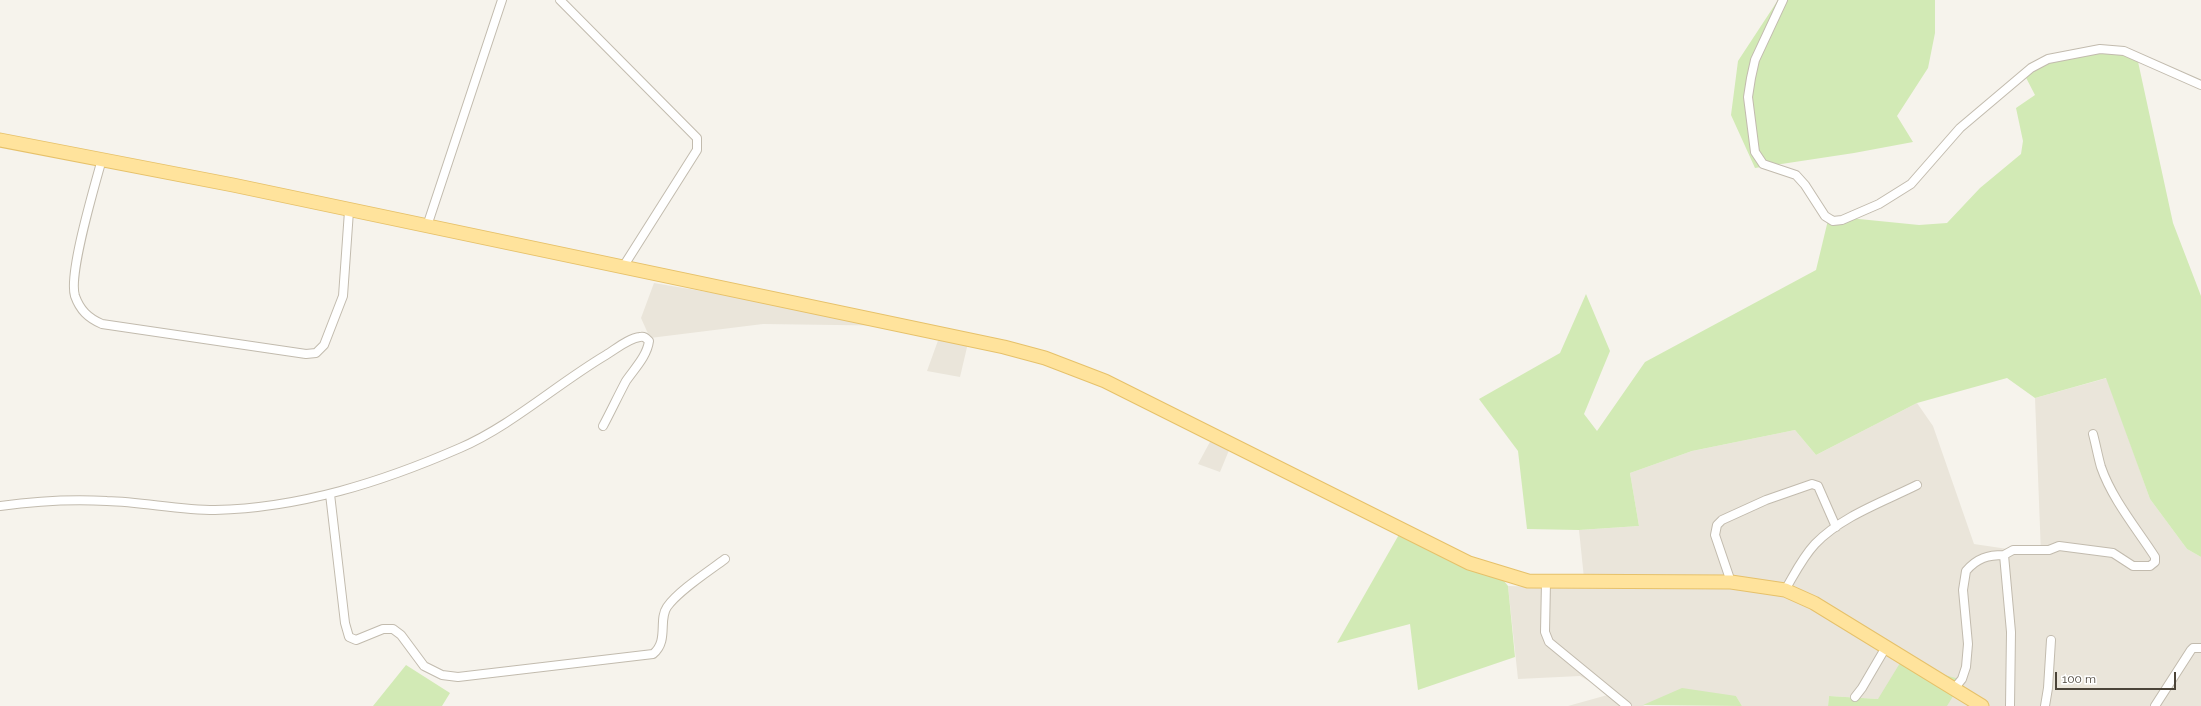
<!DOCTYPE html>
<style>
body{margin:0}
#map{position:relative;width:2201px;height:706px;overflow:hidden;background:#f6f3ec;font-family:Raleway,sans-serif}
canvas{display:block}
.scale{position:absolute;left:2055px;top:672px;width:121px;height:18px;box-sizing:border-box;border:2px solid #4b4439;border-top:0;padding-left:5px;font-size:12px;line-height:14px;white-space:nowrap;color:#4b4439;-webkit-text-stroke:3px #fff;paint-order:stroke}
</style>
<div id="map">
<canvas width="2201" height="706"></canvas>
<div class="scale">100 m</div>
</div>
<script>
const g = document.querySelector('canvas').getContext('2d');
g.lineJoin = 'round';
function paint(path, color) { g.fillStyle = color; g.fill(path, 'evenodd'); }
function stroke(path, color, width, dash) { g.strokeStyle = color; g.lineWidth = width; g.lineCap = dash ? 'butt' : 'round'; g.setLineDash(dash || []); g.stroke(path); }
const residential = new Path2D(`
 M654,283l255,43 -146,-2 -113,14 -9,-20z
 M940,335l28,8 -8,34 -33,-6z
 M2107,378l43,121 37,50 14,8v149h-258l-65,-7 -49,-3 -1,10h-86l-6,-10 -93,9 2,1h-77l43,-12 -31,-18 -62,3 -10,-93 77,2 -6,-58 60,-4 -9,-53 62,-22 103,-21 21,25 101,-52 16,23 41,118 67,10 -6,-156z
 M1211,440l21,3 -12,29 -22,-8z`);
const green = new Path2D(`
 M1778,0h157v33l-7,35 -31,48 16,26 -59,11 -99,15 -24,-53 7,-54z
 M2105,46l32,11 36,166 28,73v261l-14,-8 -37,-50 -44,-121 -71,20 -28,-20 -90,25 -101,52 -21,-25 -103,21 -62,22 9,53 -60,4 -52,-1 -9,-78 -39,-52 81,-46 26,-59 24,57 -26,63 13,17 48,-69 171,-92 13,-54 90,9 28,-2 33,-35 41,-34 2,-13 -7,-33 19,-13 -13,-25 49,-19z
 M1401,531l100,46 7,9 7,71 -97,33 -8,-66 -73,19z
 M1900,663l63,17 -16,26h-119l1,-10 49,3z
 M406,665l44,28 -8,13h-69z
 M1682,688l54,8 6,10 -99,-1z`);
const street = new Path2D(`
 M560,0l137,138v12l-74,117
 M1783,0l-28,60 -4,18 -3,19 7,55 8,12 33,11 9,10 20,31 8,5 9,-1 37,-16 32,-20 49,-56 71,-60 17,-9 52,-10 24,2 77,34
 M102,159c-7,26 -34,115 -27,137 5,14 13,22 27,28l204,30 10,-1 8,-8 19,-49 6,-85
 M427,226l75,-226
 M330,494l15,129 4,14 7,3 27,-11h10l8,6 23,31 18,9 16,2 195,-23c16,-13 5,-34 14,-47 11,-16 42,-36 58,-48
 M0,506c36,-5 71,-7 107,-5 36,1 72,9 108,9 85,-2 167,-28 245,-62 51,-22 97,-64 146,-93 10,-6 23,-17 34,-18 4,-1 6,1 9,4 -2,15 -14,27 -23,40 -8,15 -15,30 -23,45
 M1546,582l-1,50 4,10 78,64
 M1731,582l-16,-47 2,-10 5,-5 44,-20 46,-16 6,2 18,41
 M1785,590c9,-15 17,-32 30,-46 27,-28 68,-42 102,-59
 M1953,690l9,-11 4,-12 2,-23 -5,-54 3,-19c11,-13 22,-16 38,-16
 M1855,697l7,-9 24,-41
 M2010,706l1,-74 -7,-77 9,-5h36l10,-4 54,7 20,13h17l5,-4v-5c-18,-28 -43,-58 -54,-90 -3,-10 -5,-22 -8,-33
 M2045,706l3,-18 3,-48
 M2155,706l36,-56 2,-2h8`);
const primary = new Path2D(`
 M0,140l233,45 771,162 41,11 60,23 364,182 59,18 203,1 54,8 29,13 168,103`);
paint(residential, '#eae5da');
paint(green, '#d2eab5');
stroke(street, '#c2bbae', 10);
stroke(primary, '#e6c16a', 15);
stroke(street, '#fff', 8);
stroke(primary, '#ffe39c', 13);
</script>
